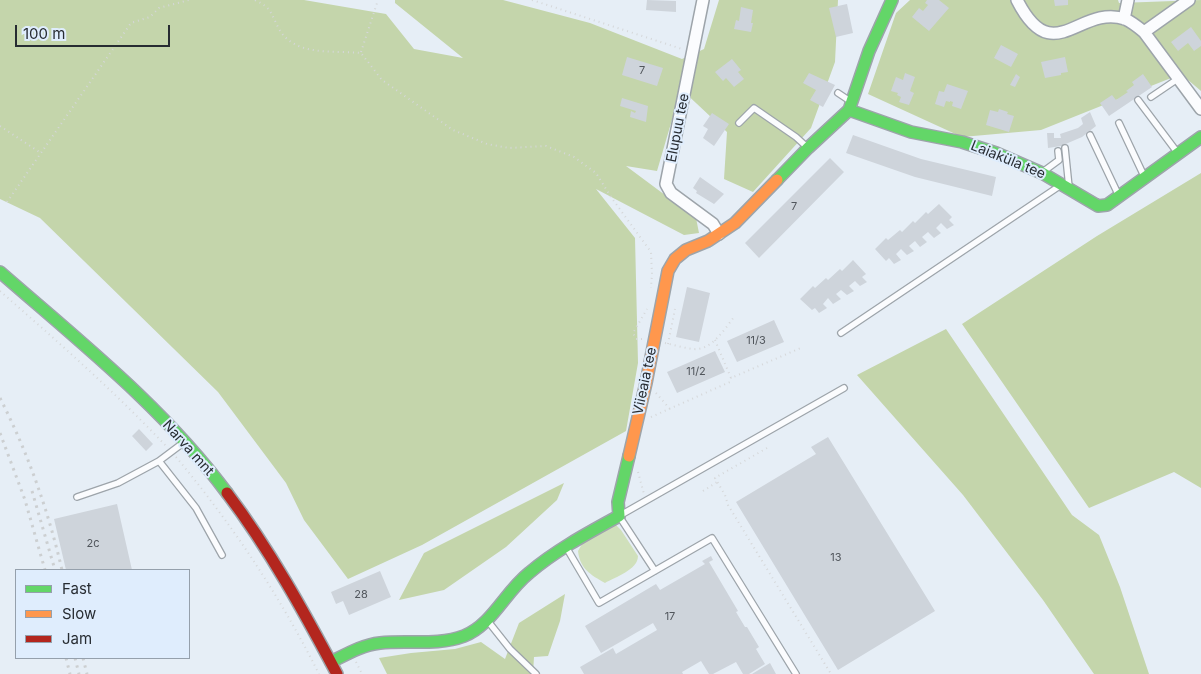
<!DOCTYPE html>
<meta charset="utf-8">
<style>
body{margin:0}
#map{position:relative;width:1201px;height:674px;overflow:hidden;background:#e6eef6;font-family:Inter,sans-serif}
canvas{display:block}
.legend{position:absolute;left:15px;top:569px;width:175px;height:90px;box-sizing:border-box;background:#dfedfd;border:1px solid #95a0ac;margin:0;padding:6px 9px;list-style:none;font-size:15px;color:#272c32}
.legend li{display:flex;align-items:center;gap:10px;height:25px}
.legend b{width:25px;border:1px solid #95a0ac}
.scale{position:absolute;left:15px;top:25px;width:155px;height:22px;box-sizing:border-box;border:2px solid #272c32;border-top:0;padding-left:6px;font-size:15px;line-height:18px;white-space:nowrap;color:#272c32;-webkit-text-stroke:4px #dfedfd;paint-order:stroke}
</style>
<div id="map">
<canvas width="1201" height="674"></canvas>
<ul class="legend">
<li><b style="height:6px;background:#63d668"></b>Fast</li>
<li><b style="height:6px;background:#ff974d"></b>Slow</li>
<li><b style="height:6px;background:#b3261e"></b>Jam</li>
</ul>
<div class="scale">100 m</div>
</div>
<script>
const g = document.querySelector('canvas').getContext('2d');
g.lineJoin = 'round';
function paint(path, color) { g.fillStyle = color; g.fill(path, 'evenodd'); }
function stroke(path, color, width, dash) { g.strokeStyle = color; g.lineWidth = width; g.lineCap = dash ? 'butt' : 'round'; g.setLineDash(dash || []); g.stroke(path); }
function label(font, color, halo, rows, align = 'center') {
  g.font = font + ' Inter,sans-serif'; g.lineWidth = 4; g.setLineDash([]); g.textBaseline = 'middle'; g.strokeStyle = halo; g.fillStyle = color; for (const [text, x, y, turn = 0] of rows) {
    g.save(); g.translate(x, y); g.rotate((+turn || 0) * Math.PI / 180); g.textAlign = isNaN(turn) ? turn : align; if (halo) g.strokeText(text, 0, 0); g.fillText(text, 0, 0); g.restore();
  }
}
const green = new Path2D(`
 M616,525l5,5 17,26c0,14 -23,21 -33,27 -14,-8 -25,-14 -27,-32l4,-7z`);
const forest = new Path2D(`
 M0,0h304l82,14 28,35 49,9 -68,-55v-3h108l87,23 92,36 22,-10 15,-49h119l-3,62 -24,66 -58,64 -29,-13 3,-47 -46,-43 -24,82 -31,-5 70,52 3,15 -15,2 -88,-46 39,49 3,125 -12,68 -204,114 -74,34 -44,-59 -18,-37 -68,-91 -178,-174 -40,-19z
 M910,0h208l1,3 82,-3v91l-20,-17 -140,56 -79,7 -94,-43 28,-81z
 M1201,173v315l-27,-16 -85,36 -127,-184 135,-88z
 M946,329l126,186 27,20 21,52 29,87h-55l-51,-74 -80,-105 -106,-120z
 M564,483l-7,17 -51,47 -62,43 -45,10 25,-47z
 M565,594l-5,27 -12,35 -14,1 -1,17h-146l-8,-16 32,-5 44,-4 26,-7 24,17 14,-36z`);
const building = new Path2D(`
 M647,0l29,1v11l-30,-2z
 M927,0h12l10,8 -20,23 -17,-14 7,-9 4,3 5,-6 -3,-2z
 M1054,0h14v5l-13,1z
 M847,4l6,29 -17,4 -7,-29z
 M741,7l12,3 -2,13h2l-2,9 -17,-3 2,-9 3,1z
 M1191,27l10,14v5l-7,5 -6,-8 -10,8 -7,-9z
 M1001,45l17,9 -7,13 -17,-9z
 M627,57l36,11 -6,18 -35,-11z
 M1065,57l3,15 -7,1v2l-16,3 -4,-16z
 M732,59l9,11 -3,2 6,7 -10,8 -8,-9 -3,3 -8,-9z
 M809,73l26,12 -12,22 -13,-7 6,-10 -13,-7z
 M905,73l10,4 -5,14 4,2 -5,12 -10,-3 2,-5 -4,-2 1,-2 -7,-2 5,-14 7,3z
 M1016,74l4,3 -5,10 -5,-2z
 M1143,74l9,13 -43,29 -9,-13 12,-8 4,5 12,-8 -2,-1 8,-6 -2,-3z
 M947,84l21,7 -7,18 -9,-3 1,-4 -3,-1v1l-4,-1 -2,6 -9,-3 4,-13 5,1z
 M622,98l26,8 -2,16 -16,-5 1,-6 4,2 1,-2 -16,-5z
 M999,109l9,3 -1,2 7,2 -5,16 -23,-7 4,-15 8,2z
 M1090,112l6,14 -14,11 -21,9 -13,2 -1,-15h7v5h7l-1,-4 18,-6 5,-4 -2,-6z
 M712,113l17,11 -15,22 -11,-8 5,-9 -5,-3z
 M853,135l68,24 75,18 -4,19 -77,-19 -69,-24z
 M830,158l14,14 -85,86 -14,-15z
 M700,177l24,17 -10,10 -18,-11 1,-2 -4,-3z
 M939,204l13,13 -3,3 5,5 -7,4 -6,-6 -5,5 5,5 -7,5 -6,-6 -6,5 5,5 -7,5 -5,-6 -6,5 5,5 -7,4 -6,-6 -5,5 5,6 -7,4 -5,-6 -3,3 -11,-12 11,-11 2,2 12,-10 2,2 11,-11 2,2 11,-11 2,2z
 M853,260l13,14 -4,3 5,5 -7,4 -5,-5 -6,5 5,5 -7,4 -6,-5 -5,4 5,5 -8,5 -5,-6 -5,6 4,4 -8,5 -4,-5 -3,2 -12,-11 13,-13 2,2 11,-10 2,2 12,-11 2,2z
 M687,287l23,6 -11,49 -23,-5z
 M774,320l10,22 -47,20 -10,-21z
 M715,351l10,21 -48,21 -10,-21z
 M139,429l14,15 -7,7 -14,-15z
 M828,437l107,174 -97,59 -102,-168 80,-48 -5,-7z
 M117,504l15,66h-66l-12,-51z
 M711,556l2,4 -4,2 29,49 -2,1 9,15h2l12,20 -3,2 9,15 -16,10h-6l-7,-12 -23,12h-4l-8,-13 -19,11 1,2h-99l-4,-7 33,-19 3,6 41,-24 -4,-7 -52,30 -16,-27 71,-42 4,6 45,-26 -3,-3z
 M380,571l11,26 -42,18 -6,-14 -7,3 -5,-12z
 M770,663l6,11h-24z`);
const path = new Path2D(`
 M255,0c17,8 16,14 24,29 16,28 54,21 82,24l21,27 71,50 34,14 22,4 37,-2 28,11 22,16 15,24 40,55 1,22 -1,14
 M532,0l150,49
 M361,52l17,-52
 M0,126l41,27
 M7,202l124,-179 19,-6 9,-9 30,-8
 M0,291c57,50 114,100 166,155
 M642,339h-6l-3,-6 14,-24
 M715,340l16,38 72,-31
 M665,343c9,2 19,5 28,6 18,2 31,-19 41,-32
 M668,344l7,-35
 M656,393l14,16
 M651,417l79,-35 1,-4
 M767,448l-52,30 10,17 3,10 103,169
 M176,457c56,67 104,139 143,217
 M638,472l6,22
 M703,491l14,-9
 M356,662l6,12`);
const lane = new Path2D(`
 M838,93l12,8
 M1151,97l28,-19
 M1138,100l39,52
 M739,123l15,-15 42,29 12,11
 M1119,123l25,53
 M1090,135l28,59
 M1065,148l4,39
 M1044,171l15,-11 -1,-9
 M841,333l220,-148
 M159,461l37,47 26,47
 M77,497l41,-14 41,-22 24,-18
 M566,547l33,56 113,-65 84,136
 M655,571l-36,-55 225,-128
 M487,620l23,29 26,25`);
const street = new Path2D(`
 M703,0l-37,184 5,9 42,31 6,10
 M1017,0c36,71 62,4 108,19 7,3 13,8 19,13l57,77
 M1124,19l4,-19
 M1144,32l45,-32`);
const fast = new Path2D(`
 M849,110l62,22 51,10 34,11 46,20 56,33 9,-1 94,-68
 M777,180l31,-32 41,-38 20,-59 23,-51
 M0,272c79,69 164,136 227,221
 M331,662c16,-8 31,-17 49,-19 27,-3 58,3 84,-7 28,-11 41,-44 65,-63 27,-23 59,-40 90,-57l-1,-14 11,-46`);
const slow = new Path2D(`
 M629,456l17,-73 22,-112 7,-12 11,-9 22,-9 27,-18 42,-43`);
const jam = new Path2D(`
 M227,493c43,57 77,119 110,181`);
const rail = new Path2D(`
 M0,398c28,55 48,112 62,172
 M0,433l25,67 20,70
 M32,491l23,79
 M66,658l4,16
 M75,658l4,16
 M83,658l4,16`);
const numberNames = [
 ["7",642,71],
 ["7",794,207],
 ["11/3",756,341],
 ["11/2",696,372],
 ["2c",93,544],
 ["13",836,558],
 ["28",361,595],
 ["17",670,617]
];
const streetNames = [
 ["Elupuu tee",678,128,-79],
 ["Laiaküla tee",1008,160,22],
 ["Viieaia tee",645,381,-78],
 ["Narva mnt",188,448,48]
];
paint(green, '#d0e0bb');
paint(forest, '#c4d5ab');
paint(building, '#ced4db');
stroke(lane, '#9da4aa', 8);
stroke(street, '#9da4aa', 14);
stroke(fast, '#9da4aa', 14);
stroke(slow, '#9da4aa', 14);
stroke(jam, '#9da4aa', 14);
stroke(path, '#d5d7d9', 2, [1, 4]);
stroke(lane, '#fbfcfe', 5.5);
stroke(street, '#fbfcfe', 11);
stroke(fast, '#63d668', 11);
stroke(slow, '#ff974d', 11);
stroke(jam, '#b3261e', 11);
stroke(rail, '#cccfd1', 3, [2.5, 5]);
label('11px', '#51565c', null, numberNames);
label('14px', '#272c32', '#dfedfd', streetNames);
</script>
